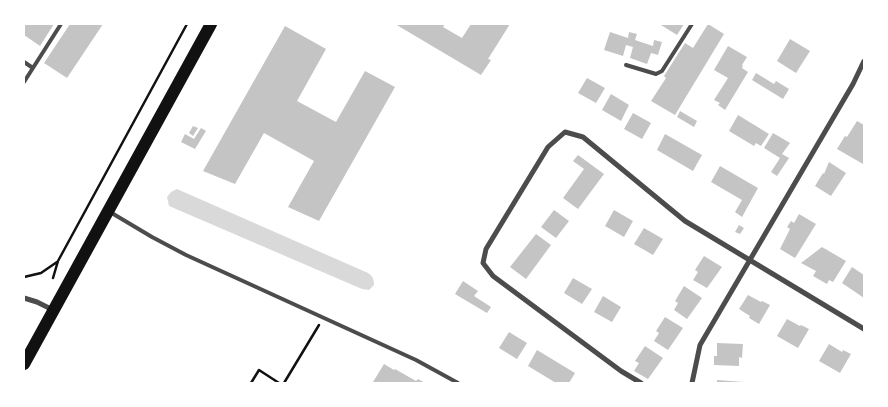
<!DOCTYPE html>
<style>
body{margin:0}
#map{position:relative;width:888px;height:407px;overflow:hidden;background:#fff;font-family:"Archivo Narrow",sans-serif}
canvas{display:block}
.frame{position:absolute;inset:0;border:25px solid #fff;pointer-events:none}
</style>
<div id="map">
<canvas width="888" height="407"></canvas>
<div class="frame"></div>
</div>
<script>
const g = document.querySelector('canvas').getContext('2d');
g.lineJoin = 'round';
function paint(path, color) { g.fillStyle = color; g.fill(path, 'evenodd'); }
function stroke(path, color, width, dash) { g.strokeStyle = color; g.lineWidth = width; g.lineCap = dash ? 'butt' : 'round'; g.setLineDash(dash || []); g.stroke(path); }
const water = new Path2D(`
 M177,189l191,84c5,3 6,7 6,12l-5,5 -7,-1 -193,-83 -2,-9 4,-5z`);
const building = new Path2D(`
 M24,24h30l-14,22 -16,-11z
 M70,24h33l-36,54 -23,-15z
 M395,24h50l-2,3 19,11 9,-14h39l-22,35 3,1 -10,15z
 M662,24h22l-7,11 -16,-10z
 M708,24l16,10 -49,81 -24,-14 15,-23 -2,-2 21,-33 8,5z
 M285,26l41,23 -29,52 39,21 29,-51 30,16 -76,134 -31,-14 26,-46 -50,-28 -29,51 -32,-13z
 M610,32l18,6 1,-6 8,2 -2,6 18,6 1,-6 8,2 -4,13 -7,-2 -4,11 -17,-6 3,-11 -7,-2 -3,11 -19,-6z
 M790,39l20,12 -14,22 -19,-12z
 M728,46l19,11 -5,8 1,1 -1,2 6,4 -23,38 -7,-5 2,-2 -6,-3 14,-22 -14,-8z
 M756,73l18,11 2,-3 13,8 -6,10 -31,-19z
 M587,78l18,10 -9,15 -18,-10z
 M611,94l18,11 -8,16 -19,-11z
 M680,111l17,10 -3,6 -17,-10z
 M633,113l18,10 -9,16 -18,-10z
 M738,115l31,19 -8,12 -5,-3 -2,3 -25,-15z
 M857,121l7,4v37l-1,2 -26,-15 8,-13 2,1z
 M193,126l5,2 -5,8 -4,-3z
 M201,128l5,3 -11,18 -14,-7 4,-8 9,5z
 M773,133l17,10 -8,11 7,4 -12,18 -6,-4 9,-14 -16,-10z
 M665,134l37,21 -9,16 -36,-21z
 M578,155l26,19 -26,35 -15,-11 21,-29 -11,-8z
 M829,162l17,11 -15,23 -16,-10 8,-13 1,1z
 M720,166l38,22 -16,29 -7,-5 7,-12 -31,-18z
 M554,210l15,11 -13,17 -15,-11z
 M614,210l19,11 -9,16 -19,-11z
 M799,214l17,10 -21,34 -15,-9 10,-20 -3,-2 4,-6 3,2z
 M739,225l5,3 -4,6 -5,-2z
 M644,228l19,11 -10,16 -19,-11z
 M536,234l15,11 -25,34 -16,-12z
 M822,247l24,14 -13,21 -4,-2 -2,4 -14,-8 3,-5 -15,-8z
 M704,256l18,11 -15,21 -14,-8 5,-8 -3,-2z
 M852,267l12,8v23l-22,-15z
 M573,278l19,11 -10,15 -18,-11z
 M463,281l15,10 -4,5 17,11 -4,6 -32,-19z
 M684,286l18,12 -15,21 -13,-9 4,-7 -3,-2z
 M748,295l13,7 1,-1 8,4 -11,19 -10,-6 1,-2 -11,-7z
 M603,296l18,11 -9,15 -18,-10z
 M665,317l18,11 -15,22 -14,-9 5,-8 -3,-2z
 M787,319l13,7 1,-1 8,4 -11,19 -21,-12z
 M509,332l18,11 -10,16 -18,-11z
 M717,343l26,1 -1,14 -3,-1v9l-25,-1v-9h3z
 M829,344l13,8 1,-2 8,4 -11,19 -21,-12z
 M645,346l18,12 -15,21 -14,-8 5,-8 -4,-2z
 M537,350l38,23 -6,10h-13l-28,-17z
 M384,364l10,6 1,-1 21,12 2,-2 7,4h-51l-1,-1z
 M717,380l27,2v1h-27z`);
const path = new Path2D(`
 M24,277l17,-4 16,-11
 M53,278l5,-17 129,-237
 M251,383l8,-13 20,13
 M284,383l35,-58`);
const service = new Path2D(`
 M24,62l9,6
 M626,65l30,9 6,-3 30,-47
 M24,82l37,-58
 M110,212l42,25 34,18 230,105 42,23`);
const minor = new Path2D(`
 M24,298l13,4 16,8
 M641,383l-20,-12 -128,-95 -10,-13 3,-14 62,-102 17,-15 18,5 102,84 179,108
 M692,383l8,-38 153,-261 11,-23`);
const primary = new Path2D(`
 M24,364l187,-340`);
paint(water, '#d9d9d9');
paint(building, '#c4c4c4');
stroke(path, '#111', 2.5);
stroke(service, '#4c4c4c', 4);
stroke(minor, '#4c4c4c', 5);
stroke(primary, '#111', 12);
</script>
